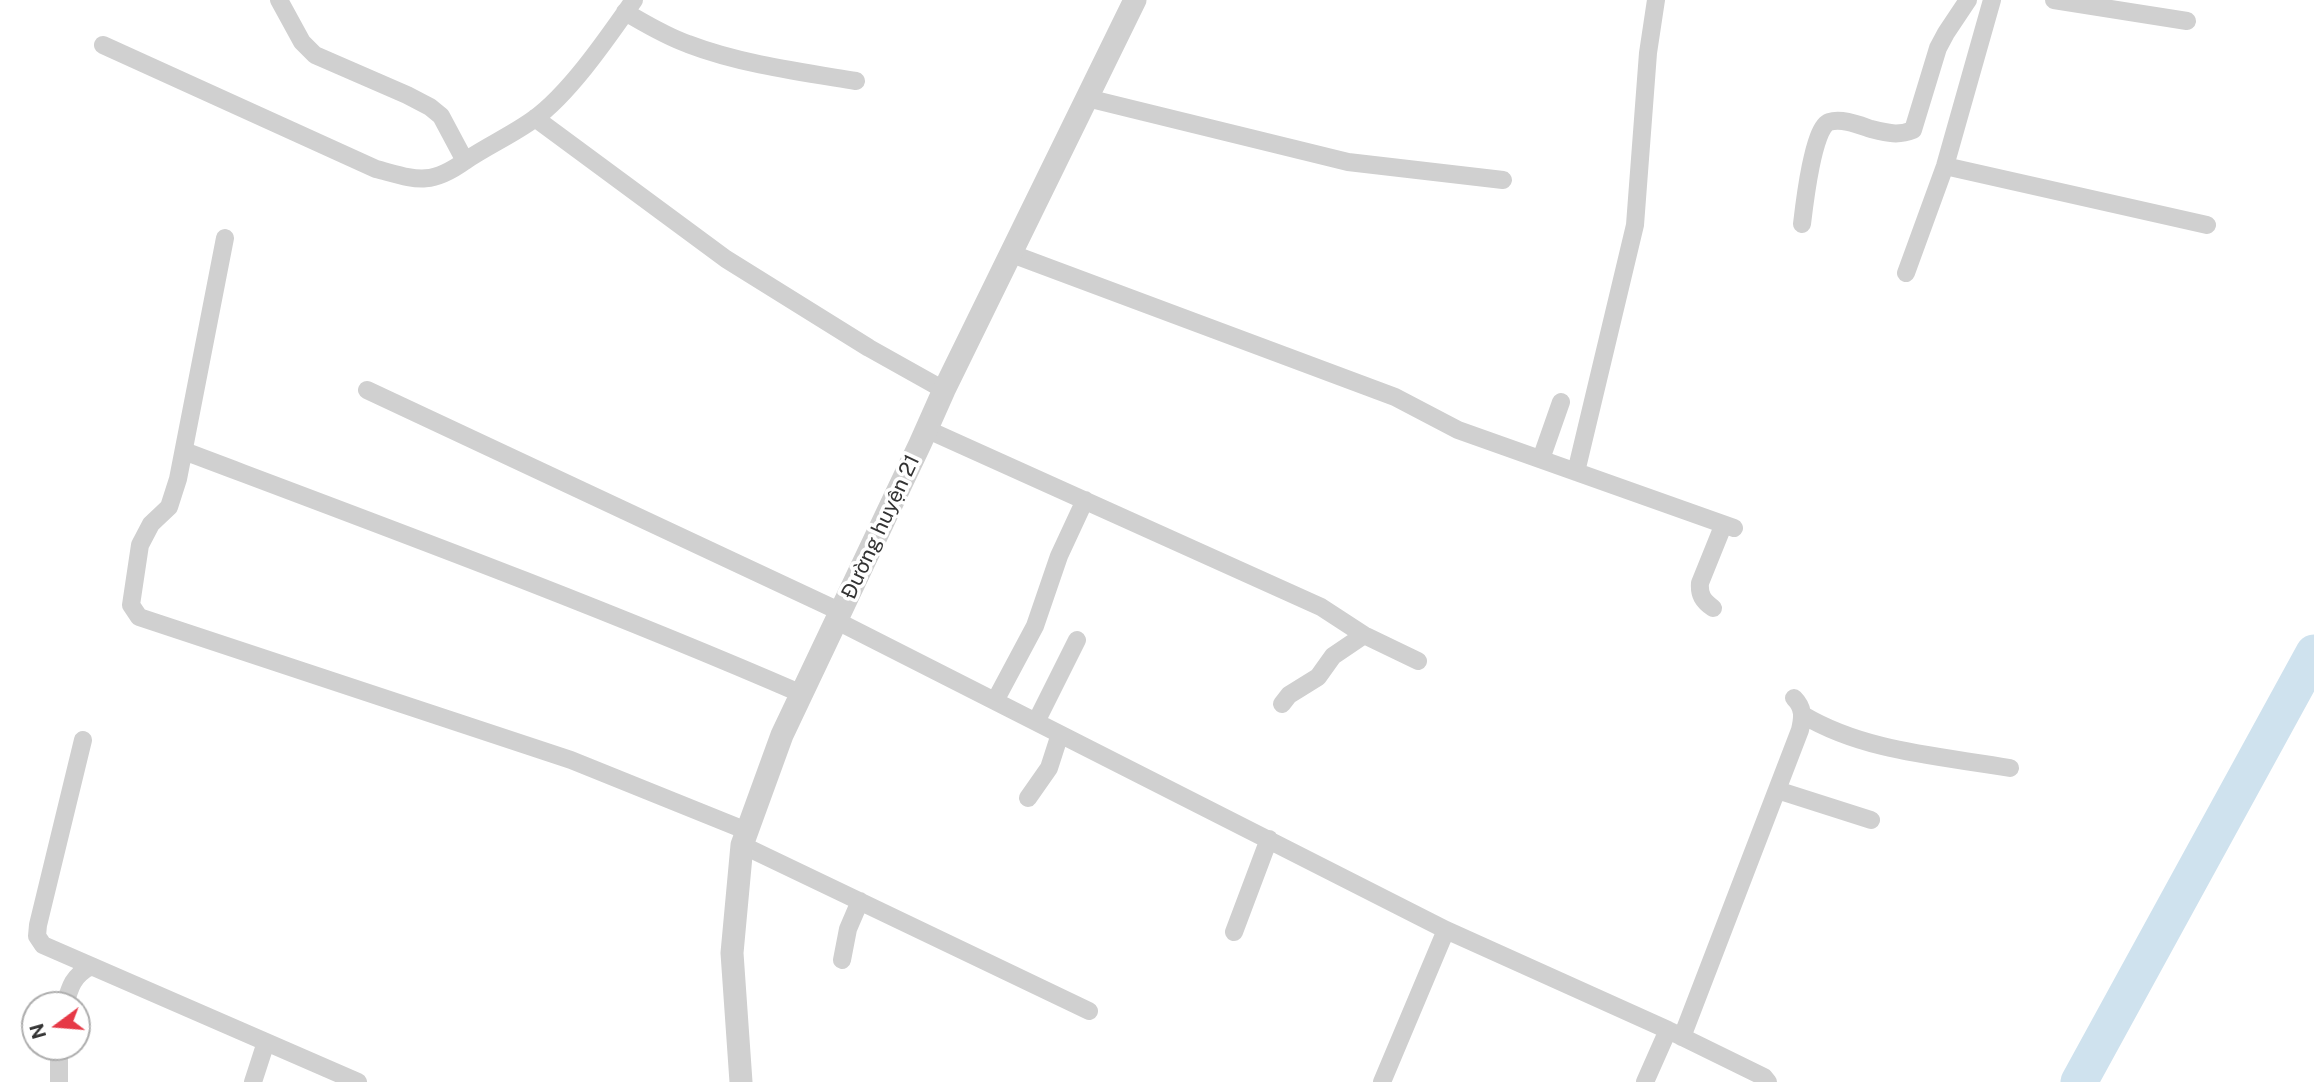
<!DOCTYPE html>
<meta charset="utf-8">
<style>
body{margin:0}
#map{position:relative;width:2314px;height:1082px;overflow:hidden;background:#fff;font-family:"Public Sans",sans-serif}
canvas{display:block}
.north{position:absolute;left:21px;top:991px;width:70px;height:70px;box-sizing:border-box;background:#fff;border:2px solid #adadad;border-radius:50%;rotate:254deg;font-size:19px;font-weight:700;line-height:28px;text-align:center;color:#333}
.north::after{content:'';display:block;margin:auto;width:24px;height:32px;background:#e63946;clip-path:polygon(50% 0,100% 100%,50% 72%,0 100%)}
</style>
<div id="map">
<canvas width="2314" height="1082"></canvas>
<div class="north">N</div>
</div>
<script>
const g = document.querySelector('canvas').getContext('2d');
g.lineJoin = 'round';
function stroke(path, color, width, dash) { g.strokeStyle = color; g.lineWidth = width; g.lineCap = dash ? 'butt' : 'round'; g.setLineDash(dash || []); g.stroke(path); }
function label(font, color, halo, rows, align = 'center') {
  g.font = font + ' "Public Sans",sans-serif'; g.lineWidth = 7; g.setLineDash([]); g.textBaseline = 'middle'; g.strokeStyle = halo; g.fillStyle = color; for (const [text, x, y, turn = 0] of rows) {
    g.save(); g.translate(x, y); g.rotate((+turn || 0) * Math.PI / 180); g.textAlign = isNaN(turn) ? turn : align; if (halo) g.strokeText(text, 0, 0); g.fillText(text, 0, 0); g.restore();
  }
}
const river = new Path2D(`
 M2079,1082l235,-429`);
const minor = new Path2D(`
 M279,0l23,42 13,13 92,40 23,12 11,9 24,45c22,-15 47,-26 69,-42 36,-26 74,-82 100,-119
 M2054,0l133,21
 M625,12c21,12 40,24 63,32 52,20 113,28 168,37
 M103,45l273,124c39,10 53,18 89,-8
 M1087,98l261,64 155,18
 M535,118l191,141 143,89 75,42
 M1945,166l262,59
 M1802,224c2,-17 11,-97 27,-102 13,-4 30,3 42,7 16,4 27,7 42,1l25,-82 8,-15 22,-33
 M225,238l-47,241 -9,28 -18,17 -11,21 -9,60 8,12 432,143 176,71
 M1012,254l383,143 63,33 276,98
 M1906,273l39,-107 47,-166
 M367,390l474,222
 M926,429l395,178 43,28 54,26
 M184,451c207,78 415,155 618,243
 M1541,459l20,-57
 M1576,472l59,-247 13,-172 8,-53
 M1713,608c-10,-7 -14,-13 -13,-25l23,-57
 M837,621l609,309 222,100 96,47 4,5
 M995,701l40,-75 24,-70 26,-56
 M1282,704l7,-9 29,-18 15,-21 31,-21
 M1803,715c62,37 138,41 207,53
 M1036,722l41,-82
 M83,740l-45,185 -1,11 6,9 315,137
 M1777,790l94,30
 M1028,798l21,-30 11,-34
 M742,845l347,166
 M1234,932l35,-93
 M842,960l6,-31 12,-28
 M65,1005c5,-19 8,-29 26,-39
 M1682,1037l118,-307c3,-13 4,-22 -6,-32
 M59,1047v35
 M253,1082l13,-40
 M1382,1082l64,-152
 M1645,1082l23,-52`);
const tertiary = new Path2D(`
 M741,1082l-9,-129 10,-108 40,-110 138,-291 24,-54 191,-390`);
const streetNames = [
 ["Đường huyện 21",881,527,-65]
];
stroke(river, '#cfe2ee', 37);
stroke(minor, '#d0d0d0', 18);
stroke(tertiary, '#d0d0d0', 23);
label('21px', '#333', '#fff', streetNames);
</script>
